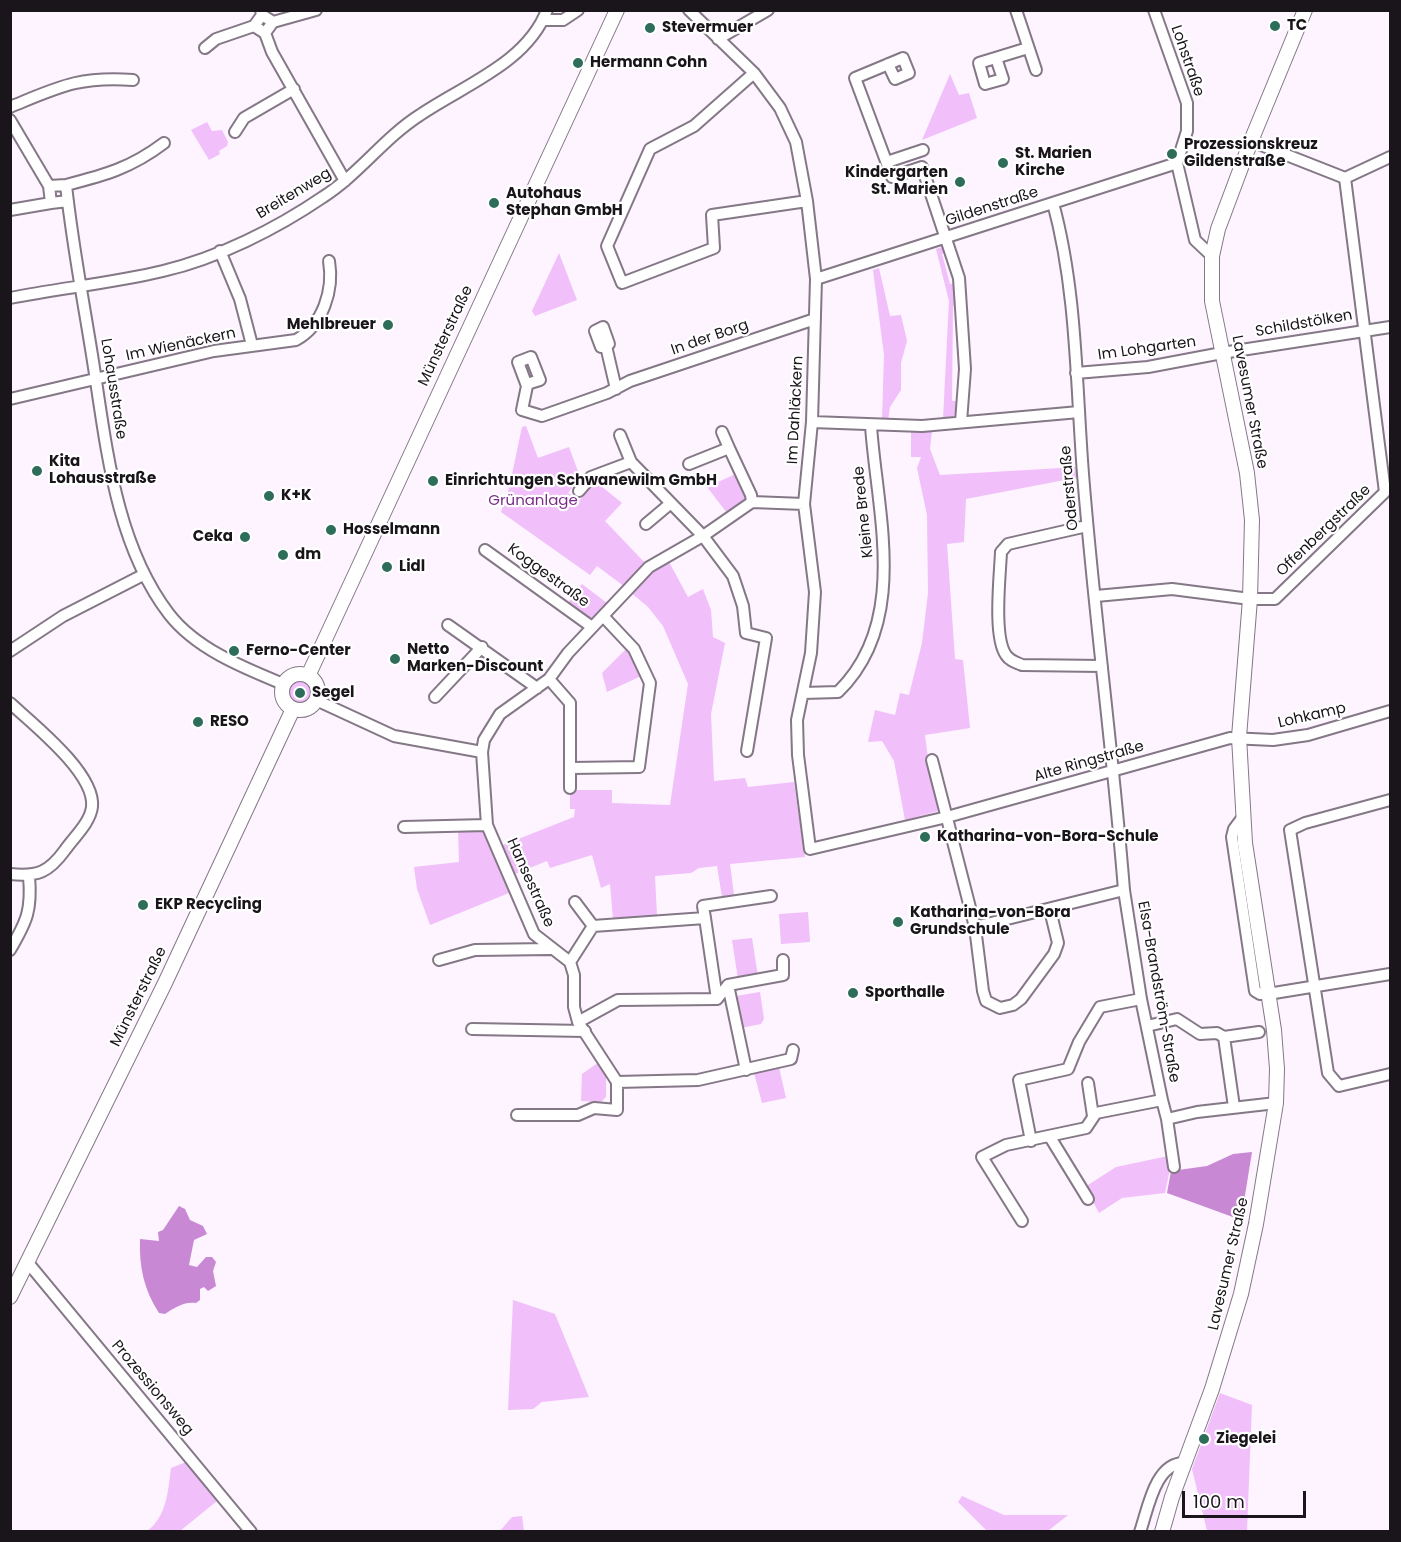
<!DOCTYPE html>
<meta charset="utf-8">
<style>
body{margin:0}
#map{position:relative;width:1401px;height:1542px;overflow:hidden;background:#fdf4ff;font-family:Poppins,sans-serif}
canvas{display:block}
.frame{position:absolute;inset:0;border:12px solid #1a151b;pointer-events:none}
.scale{position:absolute;left:1182px;top:1491px;width:124px;height:27px;box-sizing:border-box;border:3px solid #1a151b;border-top:0;padding-left:8px;font-size:18px;line-height:21px;white-space:nowrap;color:#1a151b;-webkit-text-stroke:4px #fff;paint-order:stroke}
</style>
<div id="map">
<canvas width="1401" height="1542"></canvas>
<div class="frame"></div>
<div class="scale">100 m</div>
</div>
<script>
const g = document.querySelector('canvas').getContext('2d');
g.lineJoin = 'round';
function paint(path, color) { g.fillStyle = color; g.fill(path, 'evenodd'); }
function stroke(path, color, width, dash) { g.strokeStyle = color; g.lineWidth = width; g.lineCap = dash ? 'butt' : 'round'; g.setLineDash(dash || []); g.stroke(path); }
function label(font, color, halo, rows, align = 'center') {
  g.font = font + ' Poppins,sans-serif'; g.lineWidth = 4.5; g.setLineDash([]); g.textBaseline = 'middle'; g.strokeStyle = halo; g.fillStyle = color; for (const [text, x, y, turn = 0] of rows) {
    g.save(); g.translate(x, y); g.rotate((+turn || 0) * Math.PI / 180); g.textAlign = isNaN(turn) ? turn : align; if (halo) g.strokeText(text, 0, 0); g.fillText(text, 0, 0); g.restore();
  }
}
const green = new Path2D(`
 M950,74l9,21 10,-2 8,25 -55,22z
 M207,122l5,9 10,-1 6,12 -1,4 -8,5 1,3 -11,6 -18,-30z
 M942,247l4,2 1,3 -5,2 8,30 6,-1 2,22 -5,1 -1,95h5l-3,16 -11,2 6,-118 -13,-52z
 M559,253l18,47 -42,16 -3,-5z
 M879,268l11,48 11,-1 6,26 -6,22v27l-11,17 -2,14 -6,-1 2,-65 -11,-85z
 M526,426l12,32 31,-11 11,30 -12,16 12,7 15,-19 27,22 -17,18 42,44 -22,22 -28,-21 -7,9 -89,-63 8,-24 13,-61z
 M932,431l-2,18 10,26 139,-8 1,10 -114,22 -2,43 -17,2 8,115 8,1 7,68 -45,7 3,23 14,52 -37,10 -11,-59 -12,-20 -14,1 7,-32 20,5 5,-22 9,2 13,-52 6,-50 -1,-78 -10,-47 4,-11h-10v-25z
 M738,473l9,25 -20,15 -20,-26z
 M669,562l19,35 15,-8 8,21 2,27 12,6 -14,71 3,67 31,-3 3,9 46,-5 11,75 -75,7 4,31 -12,2 -5,-31 -18,2 -8,5 -36,3 2,40 -44,3 -3,-35 -9,4 -9,-33 -42,13 -3,-7 -32,13 -12,-29 71,-28 1,-8h-5v-19h42v13l58,2 18,-121 -25,-58 -15,-19 -19,-16 19,-20z
 M582,584l25,19 -15,15h-4l-20,-15z
 M628,647l13,29 -34,16 -5,-19z
 M287 692a13 13 0 1 1 26 0a13 13 0 1 1-26 0Z
 M458,829h23l3,2 25,62 -79,32 -13,-36 -3,-22 45,-5z
 M808,912l2,30 -29,2 -2,-30z
 M752,938l6,38 -20,3 -6,-39z
 M760,992l4,27 -3,5 -20,4 -7,-30 2,-2z
 M599,1062l7,10v25l-5,5 -20,-1 1,-27z
 M779,1067l7,31 -24,5 -8,-30z
 M1168,1156l2,13 -5,24 -43,5 -23,15 -14,-26 31,-20z
 M513,1300l42,14 34,83 -47,5 -9,7 -25,1z
 M1220,1393l32,12 -5,126h-40l-15,-62z
 M186,1462l31,39 -37,30h-33c20,-14 21,-41 24,-63z
 M962,1496l42,19h64l-20,16h-61l-29,-29z
 M522,1516l2,15h-24l12,-14z`);
const water = new Path2D(`
 M1252,1152l-11,68 -74,-27 4,-22 36,-5 26,-12z
 M179,1206l6,3 5,11 13,6 4,8 -13,6 -5,25 8,2 9,-10h6l4,5 -3,9 3,15 -8,5 -4,-4 -4,2v11l-4,3c-12,-2 -22,5 -31,11l-6,-1c-15,-23 -20,-46 -19,-74l19,2 -1,-9 5,-2z`);
const street = new Path2D(`
 M261,10l1,5 -8,11 11,7 8,-11 -11,-7
 M689,10l65,63 26,35 16,34 11,59 9,78 -4,143 -8,82 11,88 -4,61 -14,67 1,35 12,94 137,-32 283,-79 43,2 35,-5 82,-24
 M1016,10l20,60
 M1154,10l33,93v28l-10,32 18,77 17,16
 M543,20h20l15,-10
 M273,22l43,-12
 M265,33l7,19 73,129
 M718,39l50,-29
 M205,48l11,-9 38,-13
 M996,58l7,21 -18,5 -6,-21 49,-15
 M888,64l7,15 14,-6 -6,-15 -48,20 37,99 30,-10 37,111 6,91 -4,53
 M754,73l-60,53 -44,23 -43,97 15,37 92,-35 -2,-33 95,-14
 M10,107c49,-20 69,-31 123,-27
 M10,120l39,66 2,17 17,-2
 M235,132l9,-14 50,-29
 M1251,141l94,37 45,-21
 M887,162l36,-12
 M1345,178l40,314
 M66,185c39,-10 65,-17 98,-42
 M49,186l17,-1c6,57 17,114 26,170 14,87 22,187 77,259 27,35 75,54 114,70
 M10,210l41,-7
 M220,251l20,48 12,46
 M816,279l361,-116
 M10,298c51,-10 103,-15 153,-27 55,-13 113,-42 160,-74 36,-23 61,-59 97,-82 44,-30 107,-52 127,-105
 M603,327l6,17 -8,3 -6,-16z
 M606,346l10,43
 M1076,373l72,-6 74,-14 168,-26
 M527,384l13,-4 -9,-23 -13,5 9,24 -5,24 20,6 65,-23 23,-12 185,-62
 M10,399l204,-48 82,-11c27,-15 38,-50 33,-79
 M812,422l110,4 157,-14
 M722,432l7,16
 M620,435l11,27 72,74 30,40 10,30 3,27 20,5 -19,113
 M689,464l40,-16 22,47 1,7
 M579,491l12,-14 40,-15
 M646,524l25,-21
 M1087,526l-79,18 -7,8c-1,24 -8,85 5,103 4,6 9,7 16,10l80,1
 M485,550l107,77
 M1096,596l76,-7 78,10h25l110,-107
 M448,625l89,63
 M10,651l53,-35 80,-41
 M549,679l21,24v85
 M803,693l35,-1c72,-70 39,-179 33,-266
 M435,697l47,-50
 M316,700l78,36 88,16
 M10,703c23,21 86,71 82,104 -2,16 -18,30 -27,43 -16,22 -27,27 -55,24
 M932,760l43,167 149,-37c-11,-139 -30,-277 -41,-416 -7,-90 -6,-183 -30,-271
 M571,768l68,-1 11,-84 -16,-34 -31,-33
 M1390,800l-85,23 -15,7 38,243 11,13 51,-12
 M1243,817l-9,12 -2,8 23,154 5,3 14,-1 116,-19
 M404,827l83,-2
 M1124,890l17,109 21,101
 M575,902l18,24
 M705,918l12,81
 M975,927l8,64 3,10 14,7 13,-3 8,-6 33,-45 4,-11 -8,-33
 M10,950c17,-29 22,-40 19,-74
 M439,960l36,-10 76,-1
 M570,962l23,-36 112,-8 -2,-12 68,-10
 M728,985l18,85
 M578,1022l40,-22 99,-1 11,-14 55,-10v-15
 M1147,1026l30,-7 23,15 17,-1 7,4 10,70
 M472,1029l113,2
 M1224,1037l35,-5
 M617,1082l81,-2 93,-21 2,-9
 M1088,1083l5,33
 M517,1115h61l16,-7 23,2v-28l-39,-60 -4,-15v-32l-4,-13 -36,-28 -47,-109 -5,-73 2,-12 16,-26 49,-35 19,-26 81,-86 54,-31 49,-34 52,2
 M1167,1119l7,48
 M1050,1137l38,62
 M1031,1141l-12,-61 49,-11 11,-27 21,-35 41,-8
 M1022,1221l-40,-64 24,-12 80,-17 10,-15 66,-13 5,19 30,-7 79,-9
 M29,1264l222,268
 M1140,1532c8,-23 15,-69 44,-69`);
const secondary = new Path2D(`
 M282 692a18 18 0 1 1 36 0a18 18 0 1 1-36 0Z
 M308,676l309,-666
 M10,1297l155,-314 128,-274
 M1162,1532l10,-35 40,-108 29,-95 15,-70 20,-121 1,-34 -3,-39 -29,-187 -6,-106 11,-138 2,-79 -5,-47 -35,-172v-45l6,-27 33,-88 54,-131`);
const markers = [
 [1275,26,6,"#2e6d5a"],
 [650,28,6,"#2e6d5a"],
 [578,63,6,"#2e6d5a"],
 [1172,154,6,"#2e6d5a"],
 [1003,163,6,"#2e6d5a"],
 [960,182,6,"#2e6d5a"],
 [494,203,6,"#2e6d5a"],
 [388,325,6,"#2e6d5a"],
 [37,471,6,"#2e6d5a"],
 [433,481,6,"#2e6d5a"],
 [269,496,6,"#2e6d5a"],
 [331,530,6,"#2e6d5a"],
 [245,537,6,"#2e6d5a"],
 [283,555,6,"#2e6d5a"],
 [387,567,6,"#2e6d5a"],
 [234,651,6,"#2e6d5a"],
 [395,659,6,"#2e6d5a"],
 [300,693,6,"#2e6d5a"],
 [198,722,6,"#2e6d5a"],
 [925,837,6,"#2e6d5a"],
 [143,905,6,"#2e6d5a"],
 [898,922,6,"#2e6d5a"],
 [853,993,6,"#2e6d5a"],
 [1204,1439,6,"#2e6d5a"]
];
const poiNames = [
 ["TC",1287,26],
 ["Stevermuer",662,28],
 ["Hermann Cohn",590,63],
 ["Prozessionskreuz",1184,145],
 ["Gildenstraße",1184,162],
 ["St. Marien",1015,154],
 ["Kirche",1015,171],
 ["Kindergarten",948,173,"right"],
 ["St. Marien",948,190,"right"],
 ["Autohaus",506,194],
 ["Stephan GmbH",506,211],
 ["Mehlbreuer",376,325,"right"],
 ["Kita",49,462],
 ["Lohausstraße",49,479],
 ["Einrichtungen Schwanewilm GmbH",445,481],
 ["K+K",281,496],
 ["Hosselmann",343,530],
 ["Ceka",233,537,"right"],
 ["dm",295,555],
 ["Lidl",399,567],
 ["Netto",407,650],
 ["Marken-Discount",407,667],
 ["Ferno-Center",246,651],
 ["Segel",312,693],
 ["RESO",210,722],
 ["Katharina-von-Bora-Schule",937,837],
 ["EKP Recycling",155,905],
 ["Katharina-von-Bora",910,913],
 ["Grundschule",910,930],
 ["Sporthalle",865,993],
 ["Ziegelei",1216,1439]
];
const streetNames = [
 ["Lohstraße",1187,61,71],
 ["Breitenweg",294,194,-31],
 ["Gildenstraße",992,207,-18],
 ["Schildstölken",1304,324,-10],
 ["Münsterstraße",446,336,-65],
 ["In der Borg",710,338,-19],
 ["Im Wienäckern",181,345,-12],
 ["Im Lohgarten",1147,349,-8],
 ["Lohausstraße",113,389,81],
 ["Lavesumer Straße",1249,402,79],
 ["Im Dahläckern",796,410,-87],
 ["Oderstraße",1070,488,-95],
 ["Kleine Brede",864,512,-96],
 ["Offenbergstraße",1324,531,-44],
 ["Koggestraße",548,576,36],
 ["Lohkamp",1312,716,-13],
 ["Alte Ringstraße",1089,762,-16],
 ["Hansestraße",530,883,66],
 ["Elsa-Brandström-Straße",1158,992,80],
 ["Münsterstraße",139,997,-64],
 ["Lavesumer Straße",1229,1264,-77],
 ["Prozessionsweg",152,1388,50]
];
const parkNames = [
 ["Grünanlage",533,501]
];
paint(green, '#f1bffa');
paint(water, '#c888d4');
stroke(street, '#847786', 14);
stroke(secondary, '#847786', 16);
stroke(street, '#fff', 10);
stroke(secondary, '#fff', 14);
for (const [x, y, r, color] of markers) { const dot = new Path2D(); dot.arc(x, y, r, 0, 2 * Math.PI); g.fillStyle = color; g.fill(dot); stroke(dot, '#fff', 2); }
label('bold 15px', '#1a151b', '#fff', poiNames, 'left');
label('15px', '#1a151b', '#fff', streetNames);
label('15px', '#792c87', '#fff', parkNames);
</script>
